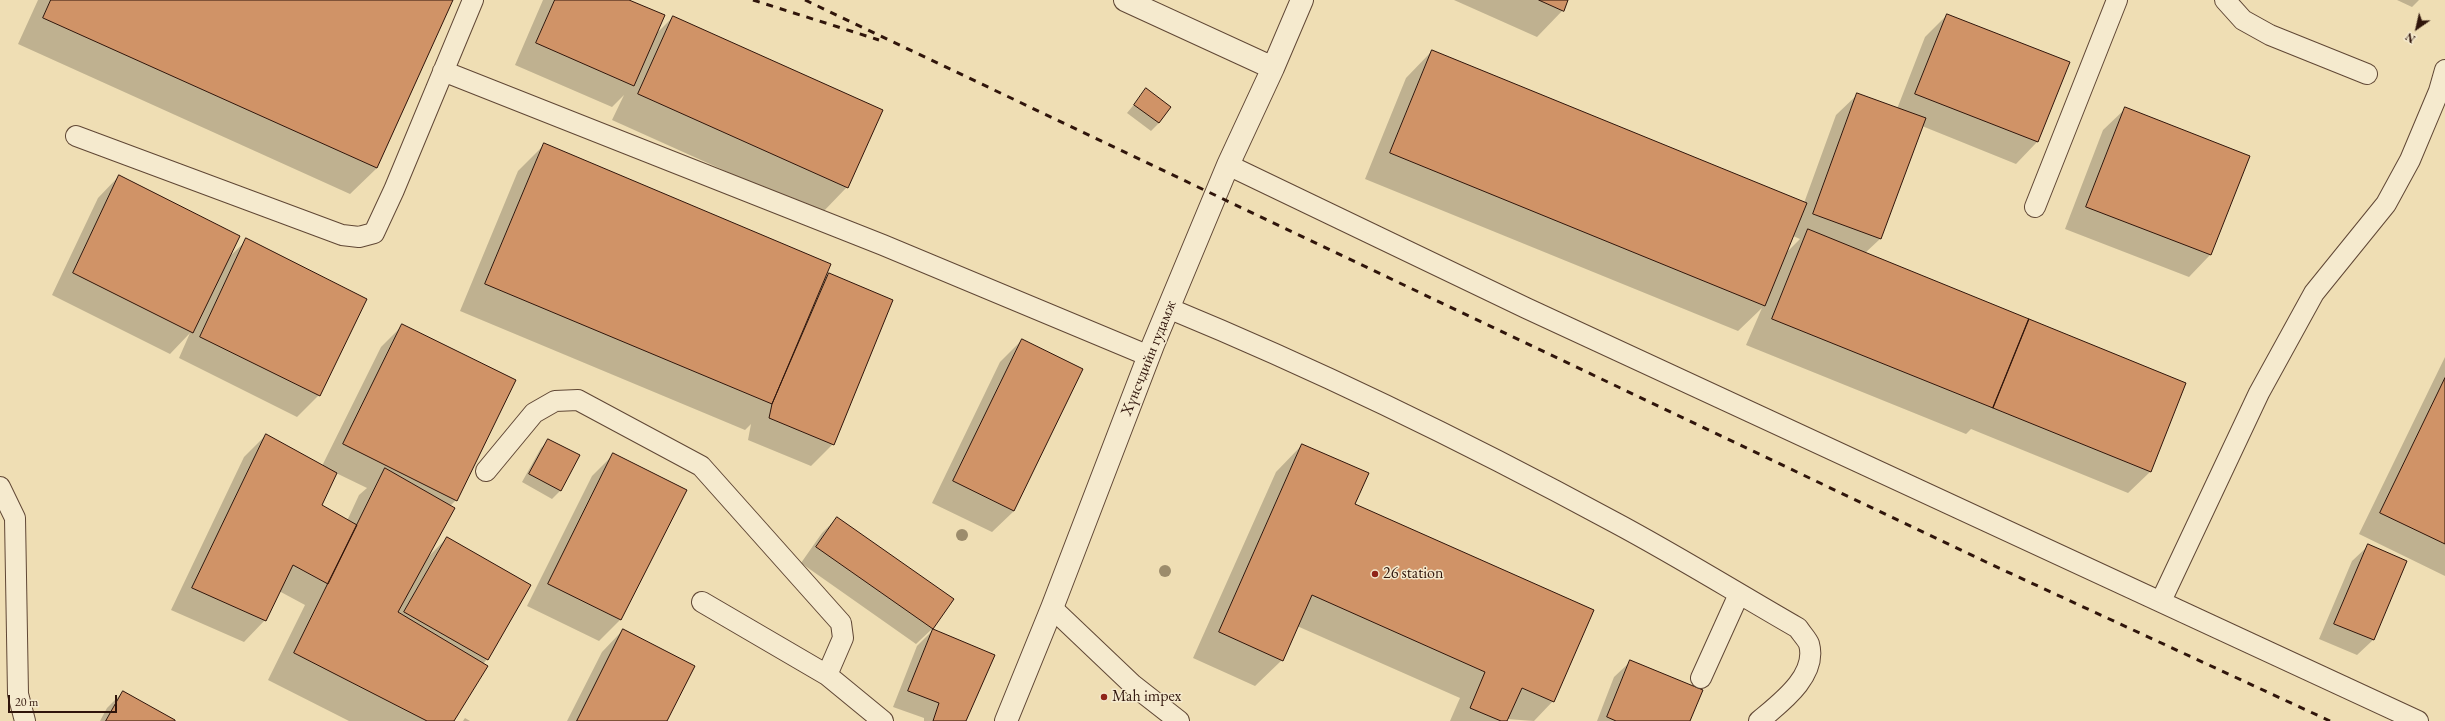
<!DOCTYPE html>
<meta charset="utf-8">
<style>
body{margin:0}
#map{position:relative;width:2445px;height:721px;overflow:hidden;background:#efdeb4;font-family:"EB Garamond",serif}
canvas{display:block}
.north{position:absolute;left:2397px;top:8px;width:40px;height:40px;-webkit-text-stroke:3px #f5eace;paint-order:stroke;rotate:214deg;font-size:11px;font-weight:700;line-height:16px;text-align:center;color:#30150b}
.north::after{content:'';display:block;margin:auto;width:14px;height:18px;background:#30150b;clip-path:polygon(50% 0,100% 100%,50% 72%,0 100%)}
.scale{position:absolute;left:8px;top:695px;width:109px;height:18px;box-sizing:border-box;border:2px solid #30150b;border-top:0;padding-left:5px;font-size:12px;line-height:14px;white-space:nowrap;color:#30150b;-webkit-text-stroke:3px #f5eace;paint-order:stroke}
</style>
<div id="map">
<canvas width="2445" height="721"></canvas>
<div class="north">N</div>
<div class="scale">20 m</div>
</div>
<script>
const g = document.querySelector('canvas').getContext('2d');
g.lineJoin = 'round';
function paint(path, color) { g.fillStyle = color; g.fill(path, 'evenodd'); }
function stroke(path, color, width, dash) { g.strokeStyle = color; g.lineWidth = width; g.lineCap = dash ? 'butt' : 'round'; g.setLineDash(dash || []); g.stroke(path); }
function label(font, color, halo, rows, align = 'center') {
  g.font = font + ' "EB Garamond",serif'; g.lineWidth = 3; g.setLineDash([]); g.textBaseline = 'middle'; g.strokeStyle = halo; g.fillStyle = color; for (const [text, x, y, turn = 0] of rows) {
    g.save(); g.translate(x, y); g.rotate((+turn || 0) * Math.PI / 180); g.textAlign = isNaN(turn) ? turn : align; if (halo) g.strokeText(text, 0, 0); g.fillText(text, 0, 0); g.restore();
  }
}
const shadow = new Path2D(`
 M38,0h414l-75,168 -27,26 -332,-150z
 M543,0h84l28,35 18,-18 174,170 -26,27 -209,-94 12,-25 -12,12 -97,-42z
 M1454,0h113l-4,10 -26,27z
 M2397,0h22l-7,7z
 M1947,15l121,48 -31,79 -21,22 -94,-38 -42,113 -15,14 320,130 -35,89 -22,21 -157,-64 -5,5 -220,-89 16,-37 -24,23 -373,-152 41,-101 26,-27 372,152 32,-88 22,-21 39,15 28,-72zM1793,236l7,3 -15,15z
 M1146,90l13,33 -8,8 -24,-18z
 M2125,109l123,48 -38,98 -21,22 -124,-48 38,-99z
 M544,145l280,134 5,-5 4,170 -22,22 -63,-26 3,-16 -6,6 -285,-119 58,-140z
 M119,176l110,81 18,-17 72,155 -22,22 -118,-59 11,-25 -20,21 -118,-59 46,-97z
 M403,325l53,175 -6,6 -23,52 20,-20 40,121 -4,5 -30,57h-104l-81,-41 37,-75 -26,-14 -14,29 -21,22 -73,-32 73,-153 22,-22 56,31 59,-119zM336,473l31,15 -8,7 -12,26 -26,-16z
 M1022,340l-8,171 -22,21 -60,-29 68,-141z
 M2445,357v219l-86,-42z
 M549,440l30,15 -19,36 -8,8 -30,-17 19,-34z
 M1302,445l52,60 199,196 -19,20 -27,-2 -1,2h-56l10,-23 -163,-72 -15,34 -27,26 -62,-28 83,-186z
 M614,454l6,166 -21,21 -72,-35 65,-130z
 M837,518l116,81 -21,30 -16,15 -115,-81 21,-30z
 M2368,546l37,15 -32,79 -16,15 -38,-16 33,-78z
 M623,630l43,91h-99l35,-69z
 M933,630l32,91h-41v-3l-31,-11 24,-61z
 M1630,662l59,59h-92l17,-44z
 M123,692l51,29h-74l7,-13z
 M465,718l5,3h-7z`);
const building = new Path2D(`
 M51,0h402l-76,168 -334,-150z
 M555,0h74l36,15 -31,71 -98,-43z
 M1539,0h29l-4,11z
 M1947,14l123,48 -32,80 -123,-48z
 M673,16l210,94 -35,78 -210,-94z
 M1432,50l375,153 -42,103 -375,-153z
 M1146,88l25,19 -12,16 -25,-18z
 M1857,93l69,25 -45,121 -68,-25z
 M2125,107l125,49 -39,99 -125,-48z
 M544,143l287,121 -59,140 -287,-120z
 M119,175l121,61 -47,97 -120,-60z
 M1808,229l221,90 -36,89 -221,-89z
 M246,238l121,61 -47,97 -120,-59z
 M829,273l64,27 -59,145 -65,-27 3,-14z
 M2029,319l157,64 -35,89 -158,-64z
 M402,324l114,56 -59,121 -114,-57z
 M1022,339l61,30 -69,142 -61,-30z
 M2445,378v166l-65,-31z
 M266,434l71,39 -15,32 35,20 -29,59 -35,-19 -27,56 -74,-33z
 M548,439l32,16 -19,36 -32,-17z
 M1302,444l67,29 -14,31 239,106 -40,92 -32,-14 -15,33h-6l-31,-13 15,-36 -173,-77 -29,66 -64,-29z
 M613,453l74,37 -66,130 -73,-36z
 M385,468l70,40 -57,104 90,54 -34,55h-27l-133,-68z
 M837,517l117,82 -21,30 -117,-82z
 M447,537l84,48 -43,75 -84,-48z
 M2368,544l39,17 -33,79 -40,-16z
 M623,629l72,37 -28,55h-90z
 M933,629l62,26 -29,66h-33l6,-18 -31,-12z
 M1630,660l73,30 -13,31h-74l-9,-4z
 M123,691l52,29v1h-69z`);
const lane = new Path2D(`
 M2225,0l18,20 27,15 97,39
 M443,71l440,174 266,111
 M76,136l266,99 17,2 15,-4 20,-43 79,-190
 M1228,165l298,143 892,413
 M2035,207l82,-207
 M1168,308c153,63 300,135 446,214 62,33 123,71 184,106 3,5 9,11 11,16 9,32 -30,60 -50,77
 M486,471l48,-58 21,-12 23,-1 123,66 140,157 2,15 -16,37
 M0,487l15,31 3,176 7,27
 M2161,601l98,-208 55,-100 72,-89 24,-44 29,-69 6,-21
 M702,602l125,73 56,46
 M1052,608l81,77 46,36
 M1701,678l38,-84`);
const street = new Path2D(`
 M1125,0l148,68
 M1006,721l46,-113 101,-263 75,-180 45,-97 29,-68`);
const rail = new Path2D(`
 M753,0l126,40
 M805,0l1181,562 344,159`);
const trees = [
 [962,535],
 [1165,571]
];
const markers = [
 [1375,574,4,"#8f2418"],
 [1104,697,4,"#8f2418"]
];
const streetNames = [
 ["Хүнсчдийн гудамж",1149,358,-68]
];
const poiNames = [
 ["26 station",1383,574],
 ["Mah impex",1112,697]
];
paint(shadow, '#0003');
paint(building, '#d09367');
stroke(building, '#30150b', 1);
stroke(lane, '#604735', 22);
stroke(street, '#604735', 24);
stroke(lane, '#f5eace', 20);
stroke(street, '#f5eace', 22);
stroke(rail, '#30150b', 3, [7, 7]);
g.fillStyle = '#9c8c6c';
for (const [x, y] of trees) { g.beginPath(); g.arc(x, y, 6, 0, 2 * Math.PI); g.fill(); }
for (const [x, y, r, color] of markers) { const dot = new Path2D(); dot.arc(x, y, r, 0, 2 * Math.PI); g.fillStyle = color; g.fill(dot); stroke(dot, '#f5eace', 1.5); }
label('16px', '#30150b', '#f5eace', streetNames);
label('16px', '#30150b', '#f5eace', poiNames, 'left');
</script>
